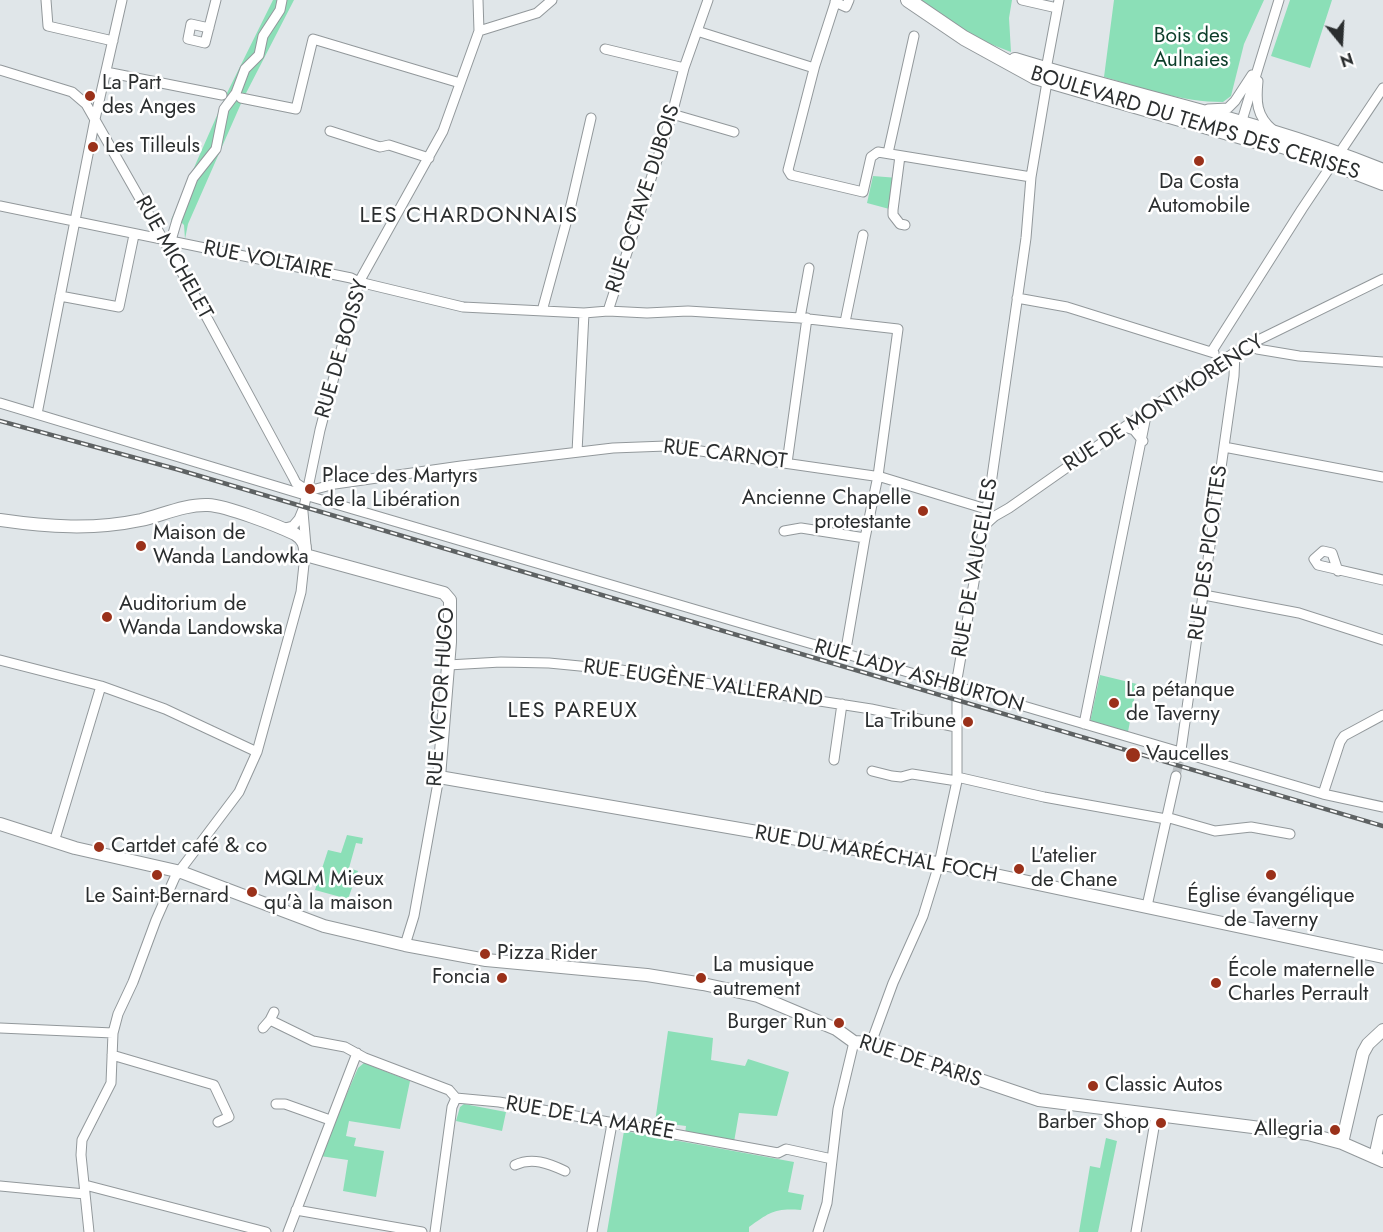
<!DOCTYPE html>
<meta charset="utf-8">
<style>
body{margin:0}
#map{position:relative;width:1383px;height:1232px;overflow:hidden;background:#e0e6e9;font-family:Jost,sans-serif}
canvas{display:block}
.north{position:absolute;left:1311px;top:12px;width:60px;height:60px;-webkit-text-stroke:4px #fff;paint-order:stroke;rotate:162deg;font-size:16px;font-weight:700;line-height:24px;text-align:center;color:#2b2e2f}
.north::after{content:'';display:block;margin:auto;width:21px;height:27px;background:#2b2e2f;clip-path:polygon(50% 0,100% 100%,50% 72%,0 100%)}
</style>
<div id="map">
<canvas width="1383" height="1232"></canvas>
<div class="north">N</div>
</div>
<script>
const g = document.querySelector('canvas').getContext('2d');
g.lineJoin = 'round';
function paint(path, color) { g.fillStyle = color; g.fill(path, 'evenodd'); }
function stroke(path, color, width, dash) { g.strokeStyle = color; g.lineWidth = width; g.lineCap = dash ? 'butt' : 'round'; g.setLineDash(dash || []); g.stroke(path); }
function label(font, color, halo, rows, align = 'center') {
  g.font = font + ' Jost,sans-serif'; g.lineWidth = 5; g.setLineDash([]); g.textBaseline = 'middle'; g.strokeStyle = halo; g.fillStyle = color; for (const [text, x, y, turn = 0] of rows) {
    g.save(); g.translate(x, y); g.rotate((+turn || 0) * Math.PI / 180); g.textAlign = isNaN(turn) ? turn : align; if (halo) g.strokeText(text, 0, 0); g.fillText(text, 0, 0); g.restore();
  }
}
const green = new Path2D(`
 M273,0h21l-51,99 -55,125 -3,15 -1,-14 -5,-5h-8l55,-125z
 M916,0h96l-3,18 2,34 -49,-19z
 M1114,0h150l-20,44 -13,52 -8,6c-41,0 -80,-14 -119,-25z
 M1290,0h42l-22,68 -39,-12z
 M873,176l25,2 -5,32 -26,-7z
 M1100,675l37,9 -9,48 -38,-10z
 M347,835l16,3 -1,6 -6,-1 -7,25 9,3 -10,28 -33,-9 13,-40 13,3z
 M668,1031l45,7 -2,22 34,6 3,-7 41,13 -12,44 -38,-3 -5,29 -49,-8 1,-8 -31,-4z
 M364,1063l46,18 -10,48 -51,-8 -3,15 10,2 -2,8 30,5 -8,46 -33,-6 5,-31 -28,-4 38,-88z
 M464,1104l42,8 -4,19 -46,-10 4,-14z
 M624,1131l170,31 -6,30 16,3 -3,15c-26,-2 -31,2 -52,17v5h-142z
 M1106,1138l11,3 -19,91h-19l11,-66 10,2z`);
const streetTunnel = new Path2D(`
 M1176,776l4,-18`);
const street = new Path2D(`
 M46,0l2,26 65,15
 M836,0l-21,65 -27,105 3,5 72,17 8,-35 7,-5 153,25
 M1022,0l35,8
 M835,2l11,5 3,-7
 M209,28l-18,-4 -3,15 17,4 11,-43
 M479,31l58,-18 15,-13
 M697,31l117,37
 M605,49l79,19
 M0,70l72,22 14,12 107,188 100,185 3,6 12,8
 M106,72l116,23
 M1258,81c-2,20 -2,35 15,49
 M241,98l55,11 17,-70 147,44
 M1208,109l20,-1 7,-7 17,-26
 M672,114l62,18
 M1240,127l39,-127
 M330,131l50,16 9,-2 40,13
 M888,153l26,-117
 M900,156l-7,54v5l7,9 5,1
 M0,206l351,72 8,4 104,25 121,6
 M173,242l-1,-5 5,-17 16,-42 23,-29 8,-40 12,-16 9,-24 14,-14 4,-19 17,-26 2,-10
 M60,296l59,11 15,-72
 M1017,298l50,9 147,46
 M542,311l29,-106 20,-87
 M608,311l39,2 41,-2 112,7 98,11 -20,147 -13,62 -20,117
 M800,318l9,-50
 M845,322l18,-87
 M1253,343l4,6 42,7 84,6
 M1212,351l90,-142 81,-121
 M0,403c440,134 882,262 1323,391l60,13
 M37,414l58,-295 27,-119
 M1125,427l9,3 9,11
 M1224,447l159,30
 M577,452l7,-139 24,-2 64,-197 12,-46 24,-68
 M787,463l20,-145
 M308,491l27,-7 126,-18 152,-18 53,-2 215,31 105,32
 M303,512l3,34
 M985,525l10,-9 14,-8 167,-117 64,-42 143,-70
 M281,529l12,-3 6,-7 5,-12 16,-77 39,-148 84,-151 36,-100 -1,-31
 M784,531l17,-3 64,10
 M1338,571l-6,-18 -9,-2 -9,8 4,6 65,15
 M1204,595l95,18 84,27
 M0,660l101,26 64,23 92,43
 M448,665l53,-3 48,1 72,7 250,39 85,18
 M1084,724l63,-313
 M1180,757l54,-381 1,-23
 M834,760l8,-56
 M872,771l20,5 9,1 11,-3 45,7
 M957,777l87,20 122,22
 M1323,794l17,-52 4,-6 39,-21
 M1166,817l49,14 36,-4 39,7
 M54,842l47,-156
 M1147,906l29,-130
 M405,945l9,-29 25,-139
 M270,1020l43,21 32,6 20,11 84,32 7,8 43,4 279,51 8,-4 46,10
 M0,1028l113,5
 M263,1028l7,-8 4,-8
 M871,1043l22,-60 30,-67 16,-52 18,-83v-102l33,-188 36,-253 5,-61 16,-95v-18l12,-64
 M112,1055l102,30 15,32 -11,5
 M276,1104h9l45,16
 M515,1165c17,-8 33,-2 50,6
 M85,1185l181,47
 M0,1186l85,8
 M296,1210l126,22
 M89,1232l-8,-77 1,-15 29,-57 2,-50 5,-19 15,-32 23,-62 19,-43 64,-85 18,-40 44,-160 4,-37
 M288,1232l69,-179
 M435,1232l17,-125 4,-9
 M592,1232l20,-108
 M818,1232l9,-29 11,-94 16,-67
 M1136,1232l20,-116`);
const secondary = new Path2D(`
 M0,520c48,7 94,10 141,0 21,-5 45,-16 67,-15 19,1 68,20 87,29 8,5 11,11 10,21l4,1 135,37 6,7v42l-11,135 509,88 435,92
 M0,824l75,24 106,24 143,54 81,19 81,15 161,15 56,9 55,12 78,33 18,13 17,1 168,57 269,34 34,9 41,18
 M1342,1143l21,-90 5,-9 15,-14
 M1375,1157l8,-36`);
const primary = new Path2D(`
 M908,0l56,38 71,39 221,64 20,3 29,9 78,30
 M1015,60c123,38 249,62 368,111`);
const rail = new Path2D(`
 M0,421l176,48 1207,357`);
const markers = [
 [90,96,6,"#9a311a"],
 [93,147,6,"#9a311a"],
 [1199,161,6,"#9a311a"],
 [310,489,6,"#9a311a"],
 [923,511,6,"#9a311a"],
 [141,546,6,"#9a311a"],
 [107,617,6,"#9a311a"],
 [1114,703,6,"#9a311a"],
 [968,722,6,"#9a311a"],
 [1133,755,8,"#9a311a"],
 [99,847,6,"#9a311a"],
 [1019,869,6,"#9a311a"],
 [157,875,6,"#9a311a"],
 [1271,875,6,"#9a311a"],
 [252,892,6,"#9a311a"],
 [485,954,6,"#9a311a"],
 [502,978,6,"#9a311a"],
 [701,978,6,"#9a311a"],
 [1216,983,6,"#9a311a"],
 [839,1023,6,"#9a311a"],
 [1093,1086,6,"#9a311a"],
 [1161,1123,6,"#9a311a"],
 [1335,1130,6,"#9a311a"]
];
const parkNames = [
 ["Bois des",1191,37],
 ["Aulnaies",1191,61]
];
const poiNames = [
 ["La Part",102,84],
 ["des Anges",102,108],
 ["Les Tilleuls",105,147],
 ["Da Costa",1199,183,"center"],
 ["Automobile",1199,207,"center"],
 ["Place des Martyrs",322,477],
 ["de la Libération",322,501],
 ["Ancienne Chapelle",911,499,"right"],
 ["protestante",911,523,"right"],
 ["Maison de",153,534],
 ["Wanda Landowka",153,558],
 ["Auditorium de",119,605],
 ["Wanda Landowska",119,629],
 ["La pétanque",1126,691],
 ["de Taverny",1126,715],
 ["La Tribune",956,722,"right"],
 ["Vaucelles",1146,755],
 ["Cartdet café & co",111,847],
 ["L'atelier",1031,857],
 ["de Chane",1031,881],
 ["MQLM Mieux",264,880],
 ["qu'à la maison",264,904],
 ["Le Saint-Bernard",157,897,"center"],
 ["Église évangélique",1271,897,"center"],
 ["de Taverny",1271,921,"center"],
 ["Pizza Rider",497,954],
 ["La musique",713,966],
 ["autrement",713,990],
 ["École maternelle",1228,971],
 ["Charles Perrault",1228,995],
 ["Foncia",490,978,"right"],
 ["Burger Run",827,1023,"right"],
 ["Classic Autos",1105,1086],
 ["Barber Shop",1149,1123,"right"],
 ["Allegria",1323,1130,"right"]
];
const streetNames = [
 ["BOULEVARD DU TEMPS DES CERISES",1195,124,17],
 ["RUE OCTAVE DUBOIS",644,199,-72],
 ["RUE MICHELET",173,258,61],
 ["RUE VOLTAIRE",268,261,11],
 ["RUE DE BOISSY",343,349,-74],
 ["RUE DE MONTMORENCY",1164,404,-33],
 ["RUE CARNOT",725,455,7],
 ["RUE DES PICOTTES",1209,553,-82],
 ["RUE DE VAUCELLES",976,568,-80],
 ["RUE LADY ASHBURTON",919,677,16],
 ["RUE EUGÈNE VALLERAND",703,684,8],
 ["RUE VICTOR HUGO",442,697,-86],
 ["RUE DU MARÉCHAL FOCH",876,855,10],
 ["RUE DE PARIS",920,1062,18],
 ["RUE DE LA MARÉE",590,1119,10]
];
const neighbourhoodNames = [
 ["LES CHARDONNAIS",469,217],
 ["LES PAREUX",573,712]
];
paint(green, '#8bdfb7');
stroke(streetTunnel, '#bcc1c4', 9, [9, 4.5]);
stroke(street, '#92989b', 11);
stroke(secondary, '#92989b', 14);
stroke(primary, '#92989b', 16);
stroke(street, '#fff', 9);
stroke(secondary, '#fff', 12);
stroke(primary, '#fff', 14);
stroke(rail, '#5e6263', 4.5);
stroke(rail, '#fff', 2, [7]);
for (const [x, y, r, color] of markers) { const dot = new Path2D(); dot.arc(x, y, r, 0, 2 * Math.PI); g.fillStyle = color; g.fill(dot); stroke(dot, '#fff', 2); }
label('21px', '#0b3d29', '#fff', parkNames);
label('21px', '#2b2e2f', '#fff', poiNames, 'left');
label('21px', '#2b2e2f', '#fff', streetNames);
g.letterSpacing = '1.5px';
label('22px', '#2b2e2f', '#fff', neighbourhoodNames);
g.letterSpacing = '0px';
</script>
